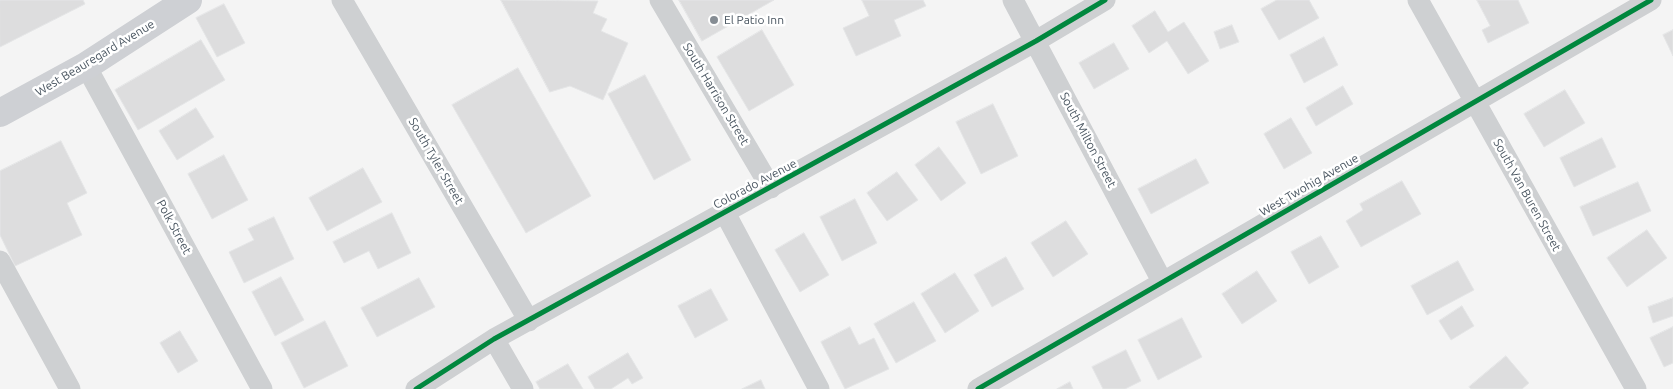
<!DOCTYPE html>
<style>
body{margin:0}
canvas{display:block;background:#f4f4f4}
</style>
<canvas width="1673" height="389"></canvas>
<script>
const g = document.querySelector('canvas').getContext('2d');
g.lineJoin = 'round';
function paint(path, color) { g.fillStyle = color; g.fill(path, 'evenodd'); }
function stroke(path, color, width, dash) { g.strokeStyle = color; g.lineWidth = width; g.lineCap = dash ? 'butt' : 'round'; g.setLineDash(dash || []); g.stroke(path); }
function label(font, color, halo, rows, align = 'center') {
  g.font = font + ' Ubuntu,sans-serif'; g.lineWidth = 5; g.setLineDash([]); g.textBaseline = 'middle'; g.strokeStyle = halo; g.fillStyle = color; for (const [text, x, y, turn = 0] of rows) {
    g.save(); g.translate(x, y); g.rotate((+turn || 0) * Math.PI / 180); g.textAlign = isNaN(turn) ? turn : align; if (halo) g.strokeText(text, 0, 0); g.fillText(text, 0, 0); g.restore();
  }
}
const building = new Path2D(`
 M0,0h83l2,4 -85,43z
 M501,0l97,1 -5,12 14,6 -6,12 27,12 -25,57 -33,-14 -20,6z
 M679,0h95l-72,41z
 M862,0h61l3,6 -32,14 7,16 -45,20 -13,-28 26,-12z
 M1277,0h32l10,18 -40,22 -18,-31z
 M1477,0h41l11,23 -41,20 -6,-13 8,-4z
 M224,4l21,39 -28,14 -21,-39z
 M1155,11l13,21 16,-10 25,39 -21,13 -21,-33 -18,12 -17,-27z
 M1232,25l7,17 -19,7 -6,-17z
 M762,30l32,55 -45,26 -32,-54z
 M1673,30v26l-10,-21z
 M1324,37l14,28 -34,18 -14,-28z
 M201,40l24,40 -87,50 -23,-40z
 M1114,43l15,26 -35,20 -15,-26z
 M518,68l73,128 -65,37 -74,-128z
 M645,75l46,85 -37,20 -46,-86z
 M1343,86l10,18 -37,22 -10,-18z
 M1565,90l20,33 -41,24 -20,-33z
 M993,104l25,52 -37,18 -25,-52z
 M196,108l18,29 -37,23 -18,-29z
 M1291,118l21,35 -28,16 -20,-35z
 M1602,138l14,29 -42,20 -14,-29z
 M61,141l26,52 -20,10 15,32 -67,31 -15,-31v-64z
 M939,147l27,36 -25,18 -26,-36z
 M224,155l24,45 -36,19 -24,-45z
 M1196,159l13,24 -58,31 -13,-25z
 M363,168l19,34 -55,29 -18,-33z
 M897,172l21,28 -31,21 -20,-28z
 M1402,181l19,33 -60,33 -15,-26 17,-11 -3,-6z
 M1638,182l13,29 -58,25 -13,-29z
 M855,199l22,44 -35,18 -22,-44z
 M392,213l19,40 -33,16 -9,-18 -25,12 -11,-21z
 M274,217l20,42 -50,24 -15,-31 25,-12 -6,-11z
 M1066,221l22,33 -35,23 -22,-34z
 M1647,230l20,28 -40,29 -20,-29z
 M804,233l25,42 -29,17 -25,-42z
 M1321,236l18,31 -30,17 -18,-32z
 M1006,257l18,32 -32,18 -18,-32z
 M1458,261l16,29 -47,25 -16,-29z
 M1257,271l20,30 -35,23 -20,-30z
 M955,273l24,38 -34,22 -24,-39z
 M281,277l23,43 -29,16 -23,-44z
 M419,278l16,29 -58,30 -16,-29z
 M711,289l17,31 -33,18 -17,-32z
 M1673,298v18l-20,7 -5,-16z
 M914,302l22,39 -40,22 -22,-39z
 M1462,306l12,20 -23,14 -12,-19z
 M1182,318l20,39 -44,23 -20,-40z
 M325,321l23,45 -44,22 -23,-45z
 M850,327l9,18 15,-7 15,31 -44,20 -24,-47z
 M1673,327v36l-9,4 -14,-29z
 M180,331l18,30 -20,12 -18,-30z
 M1126,350l15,31 -16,8h-22l-11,-22z
 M628,353l15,25 -11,6 -4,-6 -17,11h-16l-7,-12z
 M1506,356l23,27 -7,6h-51l-2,-2z
 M568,364l15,25h-43l-4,-7z
 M761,380l4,9h-23z
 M1070,382l3,7h-16z`);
const street = new Path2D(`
 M342,0l187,321
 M660,0l111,188
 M1013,0l149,281
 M1418,0l218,389
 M86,66l176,323
 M724,211l95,178
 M0,261l70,128
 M494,339l29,50
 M416,389l78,-50 542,-298 69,-41
 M978,389l673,-389`);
const secondary = new Path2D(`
 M0,113l86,-47 102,-66`);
const cycleway = new Path2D(`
 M416,389l78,-50 542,-298 69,-41
 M978,389l673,-389`);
const markers = [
 [714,20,5,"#868d94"]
];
const poiNames = [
 ["El Patio Inn",724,20]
];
const streetNames = [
 ["West Beauregard Avenue",95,58,-31],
 ["South Harrison Street",716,94,59],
 ["South Milton Street",1088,140,62],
 ["South Tyler Street",436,161,60],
 ["Colorado Avenue",755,184,-28],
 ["West Twohig Avenue",1309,185,-30],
 ["South Van Buren Street",1527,195,61],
 ["Polk Street",174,227,62]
];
paint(building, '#ddddde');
stroke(building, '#e5e6e7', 1);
stroke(street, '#ced0d2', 21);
stroke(secondary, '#ced0d4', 28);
stroke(cycleway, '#00873e', 5);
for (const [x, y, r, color] of markers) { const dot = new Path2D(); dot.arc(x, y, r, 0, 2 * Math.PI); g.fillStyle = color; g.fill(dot); stroke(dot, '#fff', 2); }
label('12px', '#4a5661', '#fff', poiNames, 'left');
label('12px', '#4a5661', '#fff', streetNames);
</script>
